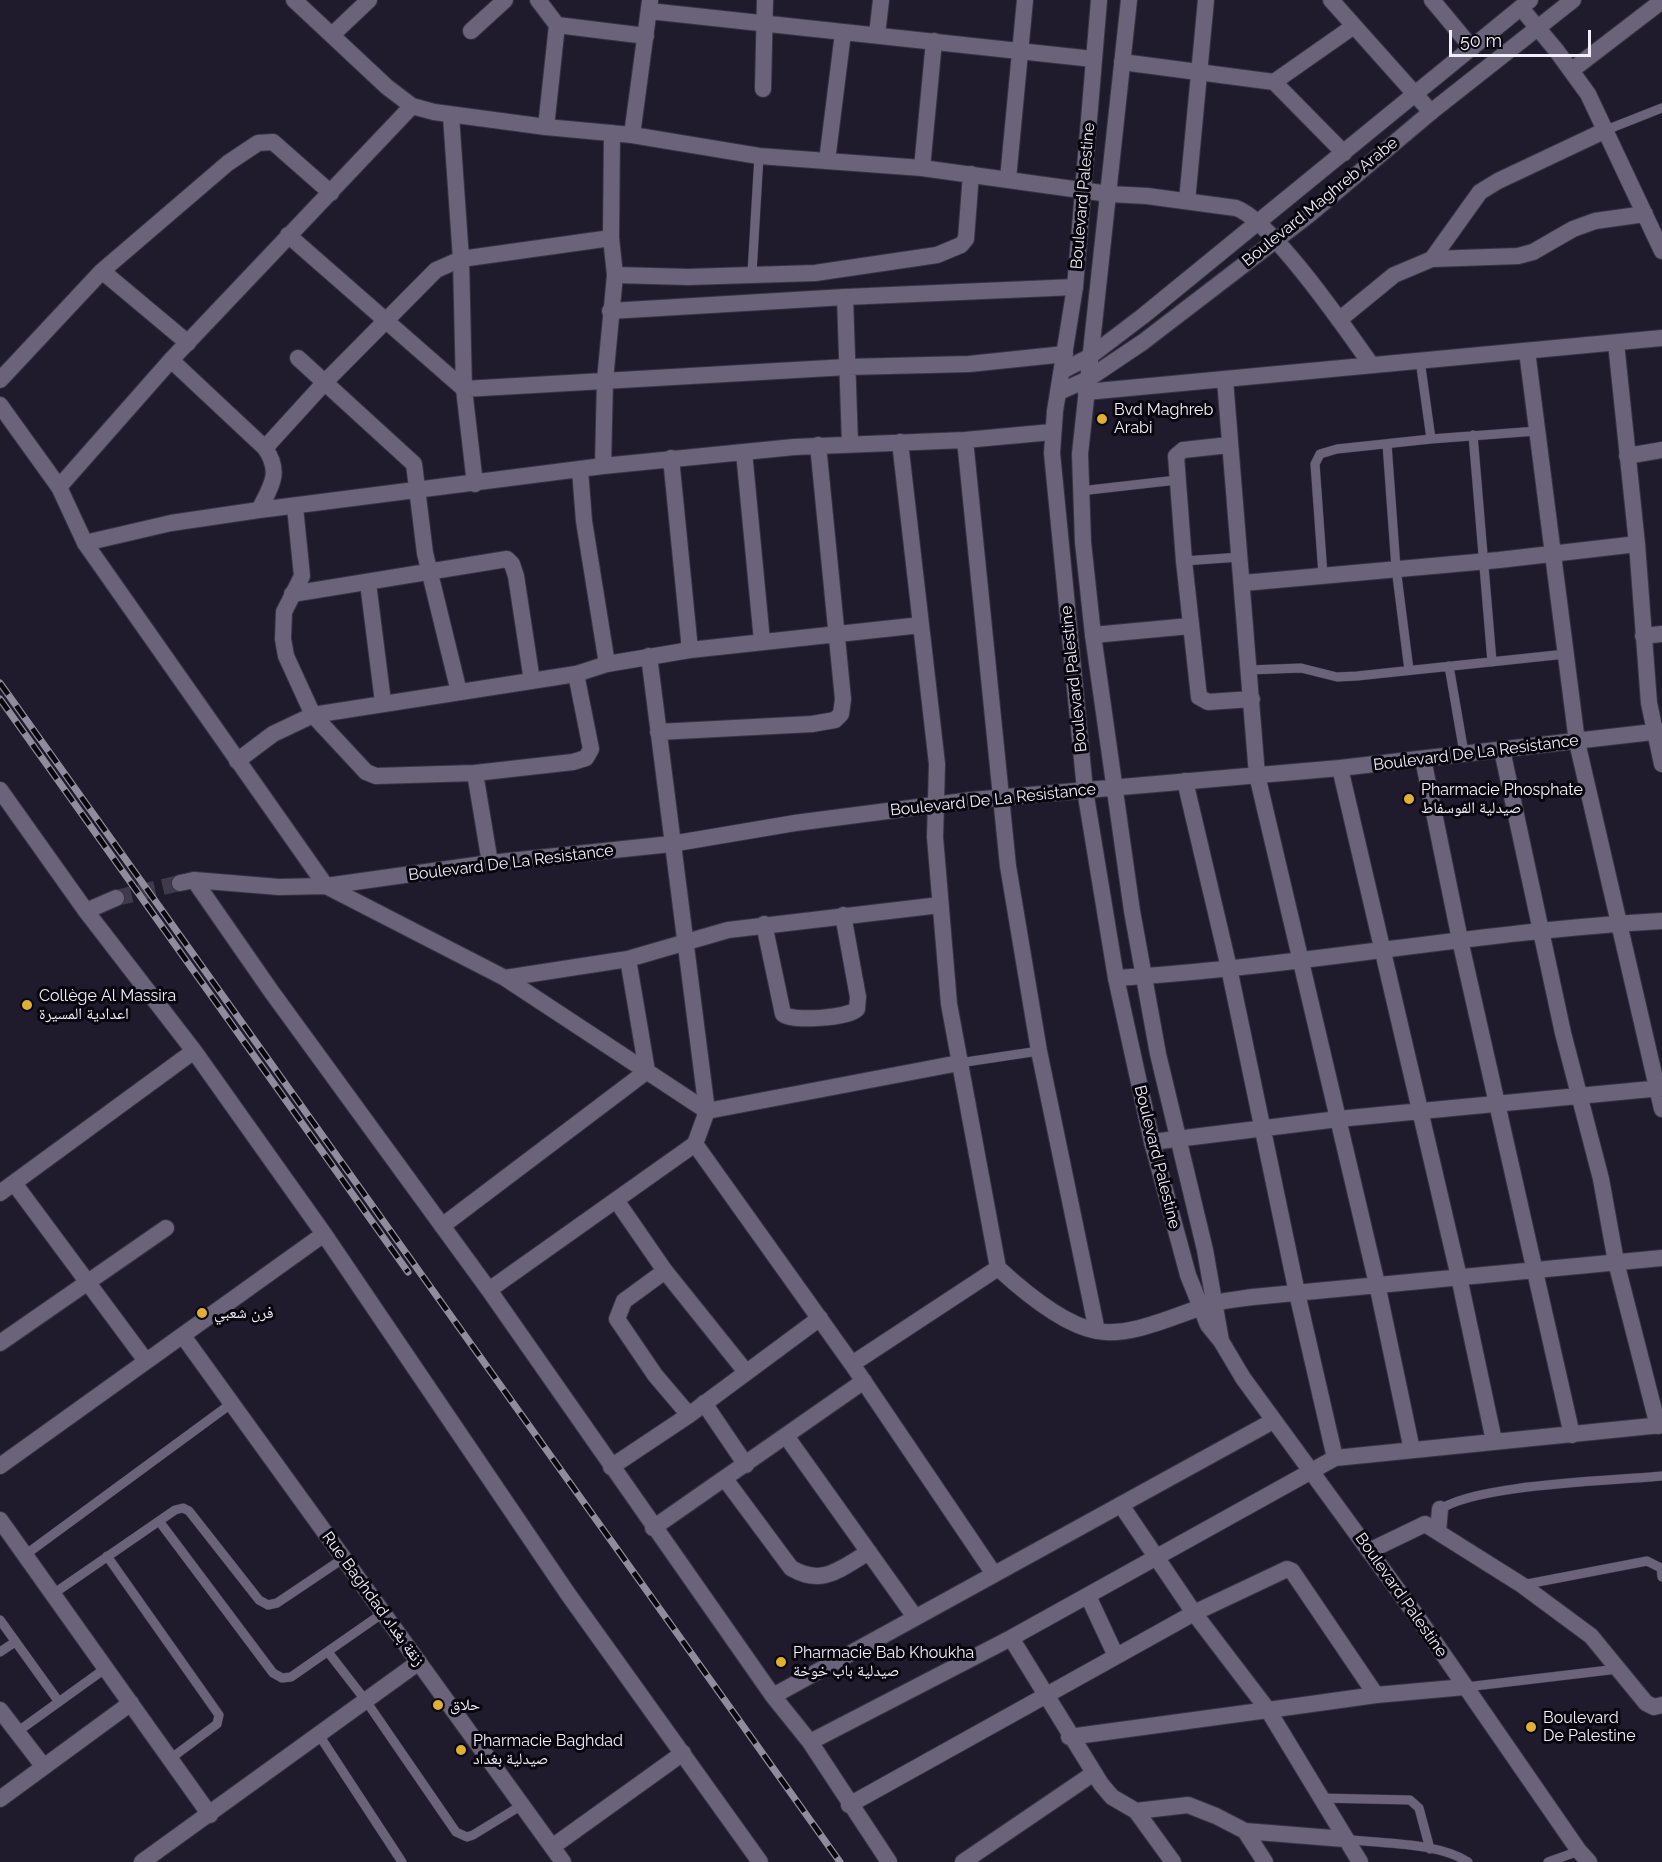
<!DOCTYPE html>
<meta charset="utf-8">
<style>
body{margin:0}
#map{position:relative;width:1662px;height:1862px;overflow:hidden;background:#201a2d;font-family:Raleway,sans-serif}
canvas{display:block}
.scale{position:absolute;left:1449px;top:30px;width:142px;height:27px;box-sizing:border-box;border:3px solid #f2eefc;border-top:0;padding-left:8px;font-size:18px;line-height:21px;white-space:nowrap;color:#f2eefc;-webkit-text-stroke:4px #09060e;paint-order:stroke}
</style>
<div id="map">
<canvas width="1662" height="1862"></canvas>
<div class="scale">50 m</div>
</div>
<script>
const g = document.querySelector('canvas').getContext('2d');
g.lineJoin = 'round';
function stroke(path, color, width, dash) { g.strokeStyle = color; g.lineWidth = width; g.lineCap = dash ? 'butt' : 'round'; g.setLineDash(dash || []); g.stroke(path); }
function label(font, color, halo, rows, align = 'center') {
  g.font = font + ' Raleway,"Noto Naskh Arabic",sans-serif'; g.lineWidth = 6; g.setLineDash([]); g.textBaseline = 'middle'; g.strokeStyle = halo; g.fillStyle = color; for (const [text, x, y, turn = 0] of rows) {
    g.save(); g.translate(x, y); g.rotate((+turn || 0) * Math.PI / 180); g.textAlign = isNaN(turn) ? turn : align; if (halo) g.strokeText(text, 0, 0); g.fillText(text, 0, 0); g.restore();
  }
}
const minorTunnel = new Path2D(`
 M116,898l64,-15`);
const service = new Path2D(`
 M1606,130l56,-22
 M752,273l7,-117
 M1420,360l11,79
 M1473,435l19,227
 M1387,444l9,124 13,102
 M1080,491l97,-11
 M1184,561l56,-4
 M1323,575l-8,-111 5,-10 17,-5 94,-10 106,-8
 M1449,666l15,87
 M1249,670l52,-2 36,9 20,-1 209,-22
 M959,1063l80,-12
 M1438,1511c34,-27 175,-30 224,-35
 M159,1521l114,152 9,5 9,-1 92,-64
 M25,1555l207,-152
 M107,1556l112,159 -2,9 -47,35
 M1522,1585l125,-24 14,7 1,9
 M53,1594l122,-84 8,-2 6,3 70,89 9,5 9,-2 67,-45
 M0,1620l59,82
 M0,1652l15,-10
 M328,1652l38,49 90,131 11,5 6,-2 49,-30
 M1466,1687l152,-18
 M17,1732l89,-64
 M319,1735l83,127
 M1319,1798l91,2 9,8 11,41
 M1345,1839c36,5 93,3 123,23
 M1548,1862l31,-11`);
const minor = new Path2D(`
 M294,0l93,87 25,19 22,6 112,15 86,8 127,21 163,12 187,26 38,2 89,12c35,12 110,121 134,155
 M538,0l19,25 89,11
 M1331,0l100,112
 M1432,0l40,48
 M1521,8l35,42 32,44 74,157
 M649,11l444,48
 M471,31l34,-31
 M332,35l37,-35
 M877,35l4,-35
 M1122,62l152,20 70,71
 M1572,70l90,-69
 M1274,82l80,-56
 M763,89l2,-89
 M451,116l10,143 3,130 11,95
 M546,127l11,-102
 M632,135l18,-134
 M827,161l16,-128
 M922,168l12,-127
 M1008,179l17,-179
 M1187,201l19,-201
 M288,235l176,154 383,-22 122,-3 96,-10
 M1432,259l48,-67 18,-11 108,-51
 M102,271l86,72
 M615,275l73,2 127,-4 122,-18 24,-10 5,-6 5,-65
 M845,297l5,147
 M610,311l235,-14 230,-10
 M1339,320l55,-45 38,-16 86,-3 15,-4 40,-23 22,-8 50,-7
 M1616,343l21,201 12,159 13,61
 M1527,351l50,391 85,367
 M298,358l116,106 11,89 34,139
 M171,360l94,88
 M0,380l102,-109 126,-108 30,-20 15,-1 58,51
 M1225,380l32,395 120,509 35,166
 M1086,392l576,-54
 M965,440l43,426 31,185 58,280
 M900,442l37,322 -2,73 14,167 49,264c25,23 65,57 99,63 35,7 82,-18 115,-27 13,-4 27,-5 41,-7l409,-39
 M1229,445l-46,5 -7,6 8,105 15,136 9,5 44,-3
 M744,452l18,189
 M1627,456l35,-6
 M671,458l19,192
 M603,466l2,-86 10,-105 -4,-37 1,-105
 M580,470l4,51 23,143
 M59,487l112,-127 241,-254
 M295,507l7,69 -18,36 -1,27 3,17 27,59 53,57 10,4 99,-3 98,-11 13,-4 5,-9 -15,-75
 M259,510c12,-24 23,-37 6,-62l61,-67 110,-111 25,-11 150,-21
 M85,543l86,-20 88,-13 344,-44 191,-19 171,-7 87,-8
 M368,583l15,119
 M1243,583l256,-23 138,-16
 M292,594l215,-35 5,5 4,12 16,105
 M1093,635l97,-9
 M1643,636l19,-2
 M658,732l154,-8 23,-4 6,-6 2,-15 -25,-254
 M1502,750l61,283 38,146 15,83 42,164
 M1423,759l37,181 112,495
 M237,761l36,-27 40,-19 263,-41 31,-10 83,-14 231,-25
 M1340,768l119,509 35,164
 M475,773l15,90
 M1185,781l44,187 68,325 38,165
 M0,790l86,121 108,140 130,183 244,360 192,268
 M194,880l77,111 218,299 284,406 500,-275
 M180,883l14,-3 85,7 47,-1 179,92 202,133 252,-48
 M86,911l30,-13
 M764,924l19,90c9,8 65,4 74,-5l1,-12 -15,-82
 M505,978l123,-19 100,-29 212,-25
 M1116,978c183,-11 363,-47 546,-57
 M1152,1142l186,-23 324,-31
 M695,1144l157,220 142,210
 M14,1183l132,178
 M0,1193l194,-142
 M616,1200l49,71 81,101
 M442,1226l205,-155 -19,-112
 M665,1271l-41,30 -7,18 38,56 34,40
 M489,1290l206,-146 12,-33 -58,-455
 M183,1336l380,526
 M0,1343l166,-115
 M852,1364l146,-96
 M704,1403l42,62
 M786,1436l129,181
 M0,1466l324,-232
 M611,1467l78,-52 131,-97
 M725,1479l66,89c32,19 50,0 78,-16
 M1121,1505l73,108 74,97 108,-15 89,-8
 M0,1520l210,295
 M653,1528l211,-147
 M1438,1532l2,-23
 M1369,1551l56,-27 97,61 69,51 55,67 8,4 8,-2
 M1088,1596l28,60
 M1011,1638l90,146 11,13 24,14 37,51
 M773,1696l37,46 79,120
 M0,1710l44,57
 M1069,1737l199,-27 92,152
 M810,1742l201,-104 324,-180 327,-33
 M0,1799l131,-96
 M849,1805l345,-192 93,-44 5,2 84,124
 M1136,1811l52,-6 28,11 29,15 20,31
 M1245,1831l99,8
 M552,1847l131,-94
 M142,1862l277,-200
 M963,1862l131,-89`);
const tertiary = new Path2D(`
 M1099,0l-24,287 -20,124 -3,42 33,337 31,188 36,164 36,133 20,50 13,16 22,37 173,237 163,236 10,11
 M1129,0l-49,454 3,88 10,93 39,276 26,143 47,196 16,91
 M1062,371l27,-14 54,-41 387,-316
 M1059,392l29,-13 55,-37 167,-128 121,-102 142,-112
 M0,405l59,82 26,56 241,343 164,-23 181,-19 124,-21 177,-23 368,-32 322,-37`);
const rail = new Path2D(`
 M0,683l840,1179
 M0,699l408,573`);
const markers = [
 [1102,419,6,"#dfb034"],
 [1409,799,6,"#dfb034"],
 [27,1005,6,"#dfb034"],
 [202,1313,6,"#dfb034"],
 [781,1662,6,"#dfb034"],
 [438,1705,6,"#dfb034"],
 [1531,1727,6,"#dfb034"],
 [461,1750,6,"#dfb034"]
];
const streetNames = [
 ["Boulevard Palestine",1083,196,-85],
 ["Boulevard Maghreb Arabe",1320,202,-39],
 ["Boulevard Palestine",1074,679,-96],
 ["Boulevard De La Resistance",1476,753,-7],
 ["Boulevard De La Resistance",993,800,-6],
 ["Boulevard De La Resistance",511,863,-7],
 ["Boulevard Palestine",1157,1157,76],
 ["Boulevard Palestine",1401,1595,55],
 ["Rue Baghdad زنقة بغداد",373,1599,54]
];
const poiNames = [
 ["Bvd Maghreb",1114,410],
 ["Arabi",1114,428],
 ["Pharmacie Phosphate",1421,790],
 ["صيدلية الفوسفاط",1421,808],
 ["Collège Al Massira",39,996],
 ["اعدادية المسيرة",39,1014],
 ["فرن شعبي",214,1313],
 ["Pharmacie Bab Khoukha",793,1653],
 ["صيدلية باب خوخة",793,1671],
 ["حلاق",450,1705],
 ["Boulevard",1543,1718],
 ["De Palestine",1543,1736],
 ["Pharmacie Baghdad",473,1741],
 ["صيدلية بغداد",473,1759]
];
stroke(minorTunnel, '#403a4c', 16, [16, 8]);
stroke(service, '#383443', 10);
stroke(minor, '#383443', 18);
stroke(tertiary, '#383443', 18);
stroke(service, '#6a637a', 9);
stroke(minor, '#6a637a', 16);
stroke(tertiary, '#6a637a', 16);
stroke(rail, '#918c9c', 7);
stroke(rail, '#09060e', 4.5, [14]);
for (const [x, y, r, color] of markers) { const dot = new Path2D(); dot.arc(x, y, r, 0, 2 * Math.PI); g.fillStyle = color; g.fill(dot); stroke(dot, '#09060e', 2); }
label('16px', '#f2eefc', '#09060e', streetNames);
label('16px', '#f2eefc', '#09060e', poiNames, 'left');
</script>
